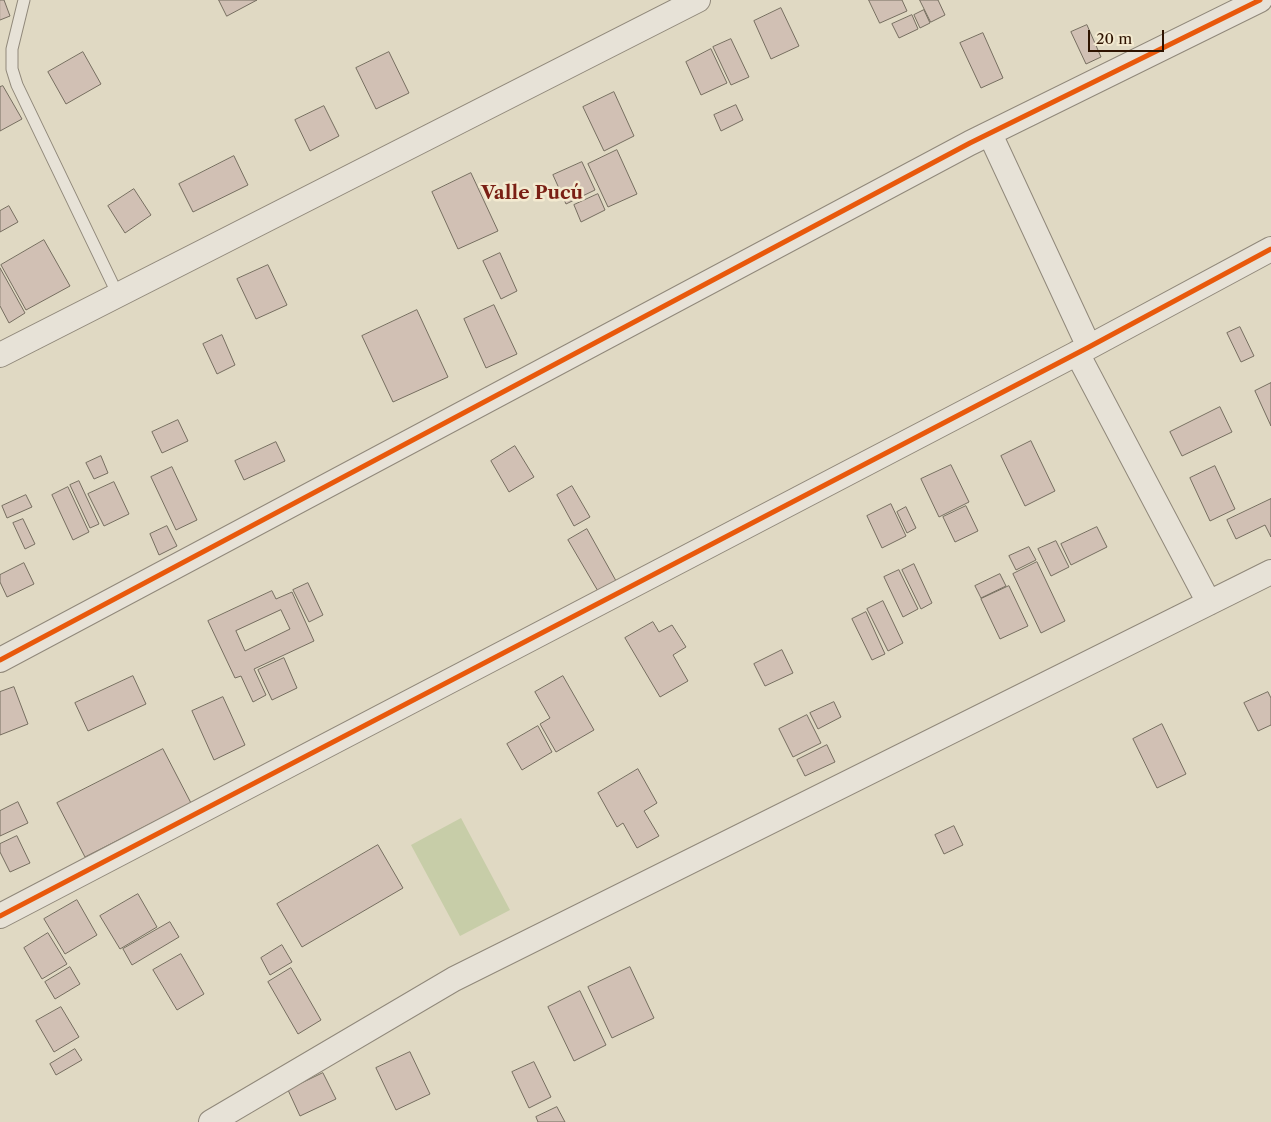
<!DOCTYPE html>
<meta charset="utf-8">
<style>
body{margin:0}
#map{position:relative;width:1271px;height:1122px;overflow:hidden;background:#e0d9c3;font-family:"Libre Caslon Text",serif}
canvas{display:block}
.scale{position:absolute;left:1088px;top:30px;width:76px;height:22px;box-sizing:border-box;border:2px solid #2e1300;border-top:0;padding-left:6px;font-size:15px;line-height:18px;white-space:nowrap;color:#2e1300;-webkit-text-stroke:4px #f3ead0;paint-order:stroke}
</style>
<div id="map">
<canvas width="1271" height="1122"></canvas>
<div class="scale">20 m</div>
</div>
<script>
const g = document.querySelector('canvas').getContext('2d');
g.lineJoin = 'round';
function paint(path, color) { g.fillStyle = color; g.fill(path, 'evenodd'); }
function stroke(path, color, width, dash) { g.strokeStyle = color; g.lineWidth = width; g.lineCap = dash ? 'butt' : 'round'; g.setLineDash(dash || []); g.stroke(path); }
function label(font, color, halo, rows, align = 'center') {
  g.font = font + ' "Libre Caslon Text",serif'; g.lineWidth = 5; g.setLineDash([]); g.textBaseline = 'middle'; g.strokeStyle = halo; g.fillStyle = color; for (const [text, x, y, turn = 0] of rows) {
    g.save(); g.translate(x, y); g.rotate((+turn || 0) * Math.PI / 180); g.textAlign = isNaN(turn) ? turn : align; if (halo) g.strokeText(text, 0, 0); g.fillText(text, 0, 0); g.restore();
  }
}
const green = new Path2D(`
 M461,818l49,92 -50,26 -49,-91z`);
const building = new Path2D(`
 M0,0h4l6,16 -10,4z
 M219,0h38l-30,16z
 M869,0h33l5,11 -27,12z
 M920,0h18l7,15 -14,7z
 M781,8l18,38 -28,13 -17,-38z
 M924,10l6,13 -10,5 -6,-13z
 M912,15l6,14 -19,9 -7,-14z
 M1087,25l14,32 -15,7 -15,-32z
 M983,33l20,45 -22,10 -21,-45z
 M731,39l18,38 -18,8 -18,-38z
 M711,49l16,34 -26,12 -15,-33z
 M83,52l18,32 -35,20 -18,-32z
 M389,52l20,41 -33,16 -20,-41z
 M3,86l19,33 -22,12v-44z
 M614,92l20,44 -30,15 -21,-44z
 M736,105l7,15 -22,11 -7,-16z
 M324,106l15,30 -29,15 -15,-31z
 M617,150l20,44 -29,13 -20,-43z
 M234,156l14,29 -55,27 -14,-28z
 M582,162l13,28 -29,14 -13,-29z
 M471,173l27,58 -40,18 -26,-57z
 M134,189l17,26 -26,18 -17,-27z
 M598,194l7,16 -24,12 -7,-17z
 M9,206l9,16 -18,10v-21z
 M44,240l26,46 -44,24 -25,-45z
 M500,253l17,38 -16,8 -18,-38z
 M268,265l19,40 -31,14 -19,-40z
 M0,268l25,45 -16,10 -9,-17z
 M494,305l23,49 -31,14 -22,-49z
 M417,310l31,67 -55,25 -31,-66z
 M1240,327l14,29 -13,6 -14,-29z
 M222,335l13,30 -18,9 -14,-30z
 M1271,383v43l-16,-35z
 M1220,407l12,25 -50,24 -12,-24z
 M178,420l10,21 -26,12 -10,-21z
 M1031,441l24,50 -30,15 -24,-50z
 M276,442l9,19 -41,19 -9,-19z
 M515,446l19,31 -25,15 -18,-31z
 M101,456l7,17 -14,6 -8,-16z
 M951,465l18,37 -30,15 -18,-38z
 M1215,466l20,43 -25,12 -20,-43z
 M172,467l25,53 -21,10 -25,-53z
 M79,481l20,43 -9,4 -20,-43z
 M114,482l15,32 -25,12 -16,-32z
 M572,486l18,31 -16,9 -17,-31z
 M68,487l21,45 -16,8 -21,-45z
 M26,495l6,12 -25,11 -5,-12z
 M1271,499v38l-6,-12 -29,14 -9,-19z
 M891,504l15,32 -24,12 -15,-32z
 M966,506l12,25 -23,11 -12,-25z
 M906,507l10,21 -9,5 -10,-21z
 M23,519l12,25 -10,5 -12,-26z
 M167,526l10,20 -18,9 -9,-21z
 M1097,527l10,20 -36,18 -10,-21z
 M587,529l33,59 -18,10 -34,-58z
 M1056,541l13,26 -18,9 -13,-27z
 M1029,547l7,13 -20,10 -7,-14z
 M1037,562l28,59 -24,12 -28,-59z
 M24,563l10,21 -27,13 -7,-15v-7z
 M914,564l18,39 -11,6 -19,-39z
 M899,570l19,39 -15,8 -19,-40z
 M1000,574l6,12 -25,12 -6,-12z
 M308,583l15,32 -14,7 -16,-32z
 M1009,586l19,40 -28,13 -19,-40z
 M272,591l4,8 16,-7 22,49 -60,28 12,26 -13,7 -12,-26 -6,2 -27,-57zM281,610l9,19 -45,22 -9,-20z
 M883,601l20,42 -15,8 -21,-42z
 M866,612l19,42 -13,6 -20,-41z
 M653,622l6,10 13,-7 14,22 -13,8 15,26 -28,16 -35,-59z
 M782,650l11,23 -28,13 -11,-22z
 M284,658l13,30 -25,12 -14,-30z
 M133,676l13,28 -58,27 -13,-28z
 M563,676l31,54 -38,22 -16,-28 10,-6 -15,-26z
 M14,687l14,37 -28,11v-43z
 M1268,692l3,6v27l-13,6 -14,-28z
 M223,697l22,48 -31,15 -22,-49z
 M834,702l7,15 -23,12 -8,-16z
 M807,715l14,28 -28,14 -14,-28z
 M1162,724l24,50 -29,14 -24,-49z
 M538,726l14,26 -30,18 -15,-26z
 M827,745l8,17 -30,14 -8,-16z
 M163,749l28,54 -106,54 -28,-54z
 M638,769l19,34 -13,8 15,25 -22,12 -14,-25 -6,4 -19,-34z
 M18,802l10,21 -28,13v-25z
 M954,826l9,19 -19,9 -9,-19z
 M17,836l13,27 -20,9 -10,-20v-8z
 M378,845l25,43 -101,59 -25,-43z
 M138,894l19,33 -37,22 -20,-33z
 M77,900l20,35 -32,19 -21,-35z
 M170,922l9,15 -47,28 -9,-16z
 M48,933l19,31 -25,15 -18,-31z
 M282,945l10,17 -22,13 -9,-17z
 M181,954l23,40 -27,16 -24,-40z
 M70,967l10,17 -25,15 -10,-17z
 M630,967l24,51 -42,20 -24,-51z
 M291,968l30,52 -23,14 -30,-52z
 M580,991l26,54 -32,16 -26,-54z
 M61,1007l18,30 -25,15 -18,-31z
 M75,1049l7,11 -26,15 -6,-11z
 M410,1052l20,42 -34,16 -20,-42z
 M534,1062l17,35 -22,11 -17,-36z
 M323,1073l13,26 -36,17 -12,-26z
 M557,1107l8,15h-27l-2,-5z`);
const service = new Path2D(`
 M24,0l-12,49v20l5,16 101,210`);
const minor = new Path2D(`
 M990,134l99,213
 M1077,353l132,250
 M0,355l698,-355
 M0,660l970,-517 290,-143
 M0,916l1089,-569 182,-98
 M211,1122l243,-143 817,-407`);
const cycleway = new Path2D(`
 M0,660l970,-517 290,-143
 M0,916l1089,-569 182,-98`);
const districtNames = [
 ["Valle Pucú",532,194]
];
paint(green, '#c7cda8');
paint(building, '#d1c0b4');
stroke(building, '#766e60', 1);
stroke(service, '#90887a', 13);
stroke(minor, '#90887a', 26);
stroke(service, '#e7e2d7', 11);
stroke(minor, '#e7e2d7', 24);
stroke(cycleway, '#e8590c', 5);
label('bold 19px', '#7a1f14', '#f3ead0', districtNames);
</script>
